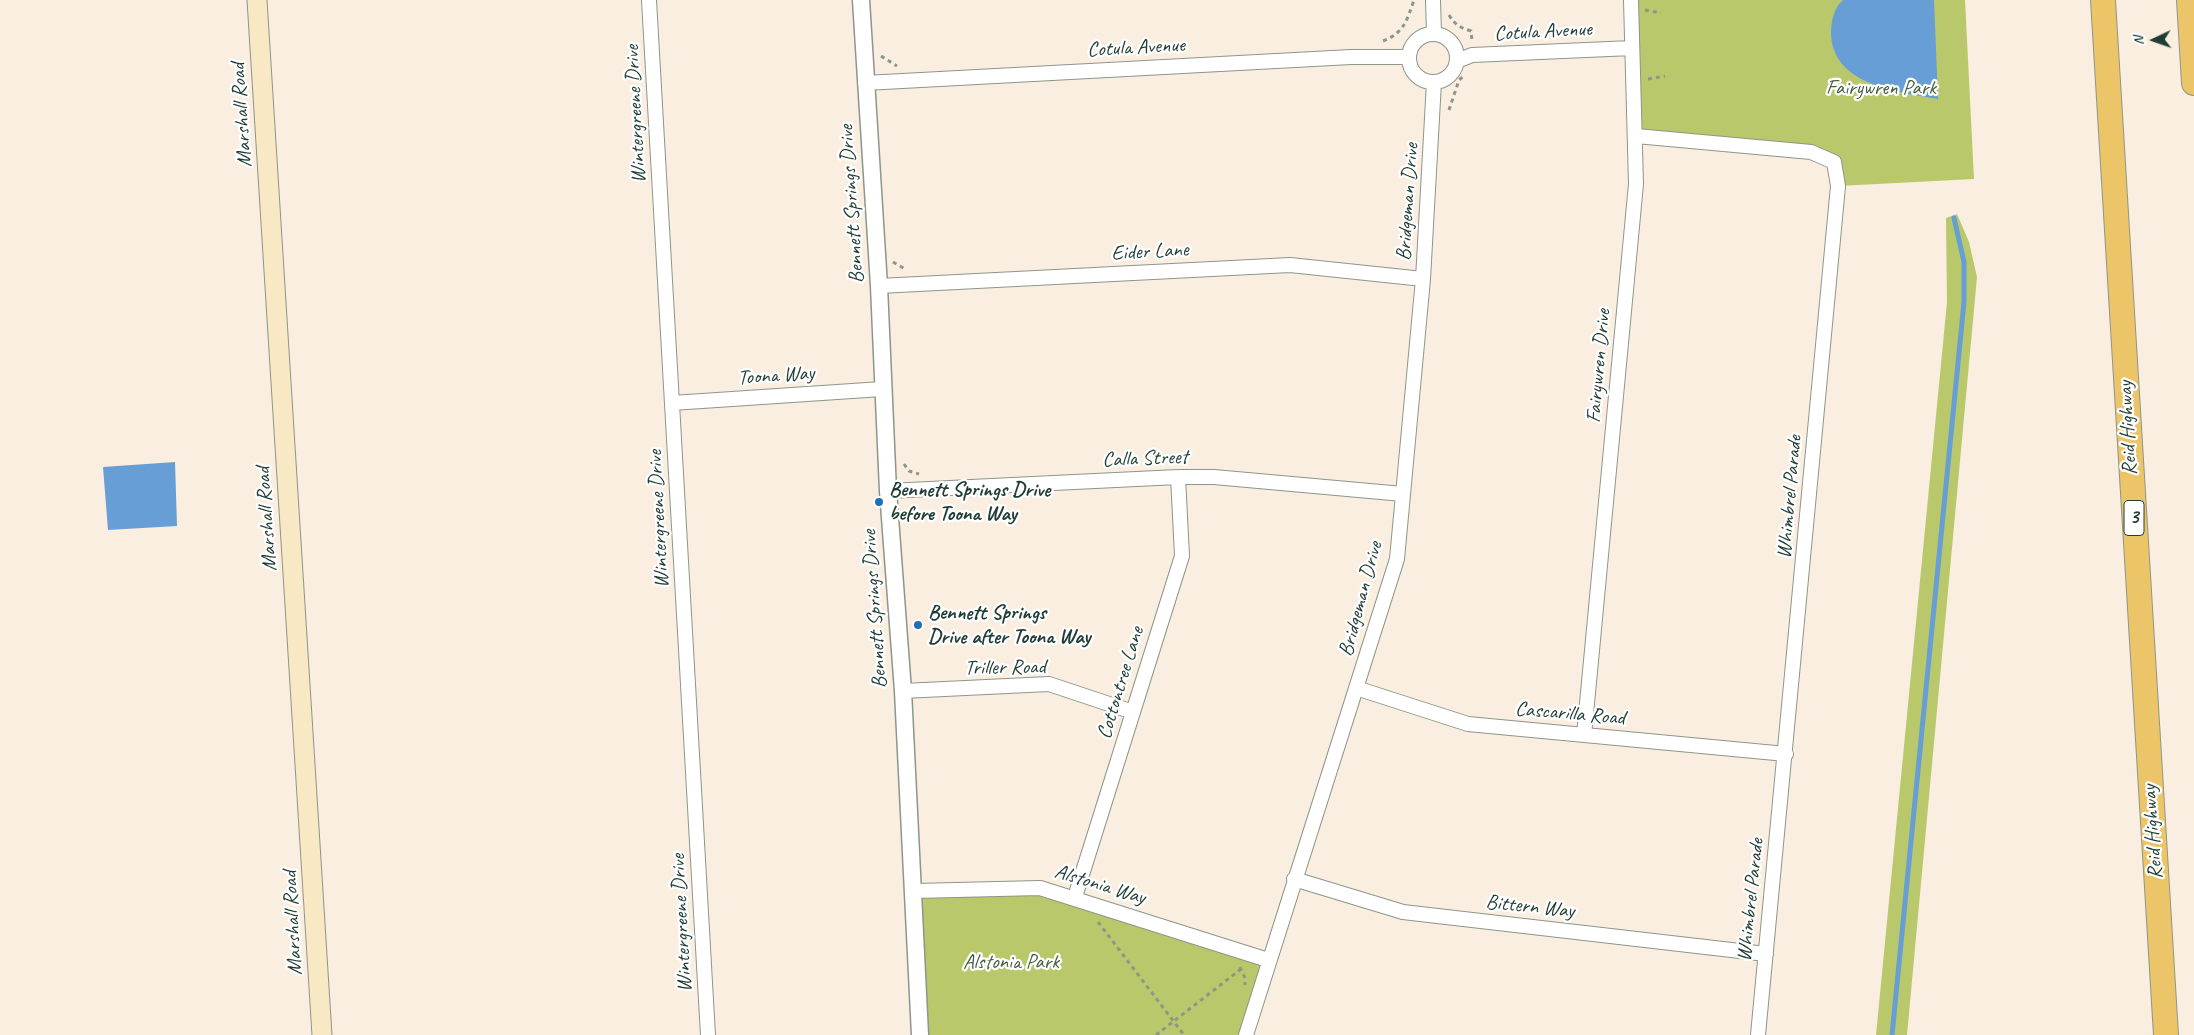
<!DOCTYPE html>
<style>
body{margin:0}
#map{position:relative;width:2194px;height:1035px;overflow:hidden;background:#faeee0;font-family:Caveat,sans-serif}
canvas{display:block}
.north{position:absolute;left:2129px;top:15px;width:50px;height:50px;-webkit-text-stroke:4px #fff;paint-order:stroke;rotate:267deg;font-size:14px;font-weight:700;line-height:20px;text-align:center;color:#1f3d34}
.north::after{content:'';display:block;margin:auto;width:18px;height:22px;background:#1f3d34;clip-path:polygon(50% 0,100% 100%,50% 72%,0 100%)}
</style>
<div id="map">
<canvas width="2194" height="1035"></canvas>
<div class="north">N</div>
</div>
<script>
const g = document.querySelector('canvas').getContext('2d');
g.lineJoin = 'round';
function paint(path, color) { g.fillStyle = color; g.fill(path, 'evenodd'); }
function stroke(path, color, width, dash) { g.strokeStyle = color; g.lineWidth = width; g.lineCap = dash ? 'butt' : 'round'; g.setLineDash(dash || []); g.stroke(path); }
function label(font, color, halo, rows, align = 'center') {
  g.font = font + ' Caveat,sans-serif'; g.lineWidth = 4.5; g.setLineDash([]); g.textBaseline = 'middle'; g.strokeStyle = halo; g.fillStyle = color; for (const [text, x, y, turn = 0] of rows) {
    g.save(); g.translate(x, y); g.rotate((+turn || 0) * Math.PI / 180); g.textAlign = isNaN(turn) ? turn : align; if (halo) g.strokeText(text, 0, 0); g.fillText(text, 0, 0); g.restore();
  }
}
const green = new Path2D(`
 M1631,0h334l9,179 -136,7 -4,-24 -23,-10 -175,-16z
 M1957,214l12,28 8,35 -70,758h-31l71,-733 -1,-84z
 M1040,888l228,72 -22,75h-326l-6,-144z`);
const water = new Path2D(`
 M1843,0h91l4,99c-39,-7 -104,-13 -107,-64 0,-12 2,-26 12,-35z
 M175,462l2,64 -69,4 -5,-63z`);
const stream = new Path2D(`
 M1892,1035l72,-733v-40l-10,-44`);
const path = new Path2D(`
 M1645,10l16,3
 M1449,15c6,10 12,13 22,16l1,10
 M1383,41c21,-8 24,-21 31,-41
 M881,56l16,10
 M1648,79l17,-3
 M1449,110l10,-30 6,-5
 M893,262l12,7
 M904,464l5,7 10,3
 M908,518l2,-9 6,-3
 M1098,922l86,113
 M1240,967l5,11v7
 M1156,1035l85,-66`);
const minor = new Path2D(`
 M649,0l59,1035
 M1433,0l1,34
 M1409 58a24 24 0 1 1 48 0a24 24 0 1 1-48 0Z
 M1457,61l15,-6 160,-7
 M865,83l486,-26h58
 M1636,136l175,16 23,10 4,24 -80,849
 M879,286l411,-21 133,14
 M672,403l210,-14
 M888,491l290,-14h36l189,17
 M1356,688l112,36 318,30
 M903,691l146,-7 84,28
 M1584,735l52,-551 -5,-184
 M1294,879l109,33 363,42
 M914,891l126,-3 228,72
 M1075,897l107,-341 -4,-79
 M1246,1035l151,-476 26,-280 11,-197`);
const tertiary = new Path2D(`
 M861,0l18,286 9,205 15,200 17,344`);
const secondary = new Path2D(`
 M257,0l65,1035`);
const motorway = new Path2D(`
 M2103,0l63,1035
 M2189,0l5,83`);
const markers = [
 [879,502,5,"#1f6fb2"],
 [918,625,5,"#1f6fb2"]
];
const shields = [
 [2134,518,20]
];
const shieldNames = [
 ["3",2134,518]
];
const streetNames = [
 ["Cotula Avenue",1543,32,-3],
 ["Cotula Avenue",1136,48,-3],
 ["Wintergreene Drive",636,114,-93],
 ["Marshall Road",242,115,-94],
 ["Bridgeman Drive",1408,202,-86],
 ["Bennett Springs Drive",852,204,-94],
 ["Eider Lane",1150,252,-3],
 ["Fairywren Drive",1599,366,-85],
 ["Toona Way",776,376,-4],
 ["Reid Highway",2128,428,-93],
 ["Calla Street",1145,459,-2],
 ["Whimbrel Parade",1790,497,-85],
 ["Marshall Road",267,519,-94],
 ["Wintergreene Drive",659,519,-93],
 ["Bridgeman Drive",1361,599,-75],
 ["Bennett Springs Drive",875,609,-94],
 ["Triller Road",1005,668,-1],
 ["Cottontree Lane",1121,683,-73],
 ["Cascarilla Road",1570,714,5],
 ["Reid Highway",2153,832,-94],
 ["Alstonia Way",1100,885,17],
 ["Whimbrel Parade",1751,900,-84],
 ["Bittern Way",1530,907,6],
 ["Marshall Road",293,923,-93],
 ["Wintergreene Drive",682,923,-93]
];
const parkNames = [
 ["Fairywren Park",1881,88],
 ["Alstonia Park",1011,962]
];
const poiNames = [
 ["Bennett Springs Drive",889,490],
 ["before Toona Way",889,514],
 ["Bennett Springs",928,613],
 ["Drive after Toona Way",928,637]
];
paint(green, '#b9c86a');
paint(water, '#669ed5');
stroke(stream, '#669ed5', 5);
stroke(minor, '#8c968a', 16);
stroke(tertiary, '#8c968a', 19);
stroke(secondary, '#8c968a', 21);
stroke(motorway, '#8c968a', 26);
stroke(path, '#8c968a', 3, [4, 4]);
stroke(minor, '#fff', 14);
stroke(tertiary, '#fff', 16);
stroke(secondary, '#f8e8c3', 19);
stroke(motorway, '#edc569', 24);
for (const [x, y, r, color] of markers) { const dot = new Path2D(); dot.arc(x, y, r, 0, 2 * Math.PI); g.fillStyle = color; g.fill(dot); stroke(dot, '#fff', 2); }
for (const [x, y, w] of shields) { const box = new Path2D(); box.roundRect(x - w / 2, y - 17.5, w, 35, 4); g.fillStyle = '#fff'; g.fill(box); stroke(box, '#1f3d34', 1); }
label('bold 20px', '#1f3d34', null, shieldNames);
label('21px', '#1f3d34', '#fff', streetNames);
label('21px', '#466042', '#fff', parkNames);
label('bold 21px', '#1f3d34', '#fff', poiNames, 'left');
</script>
